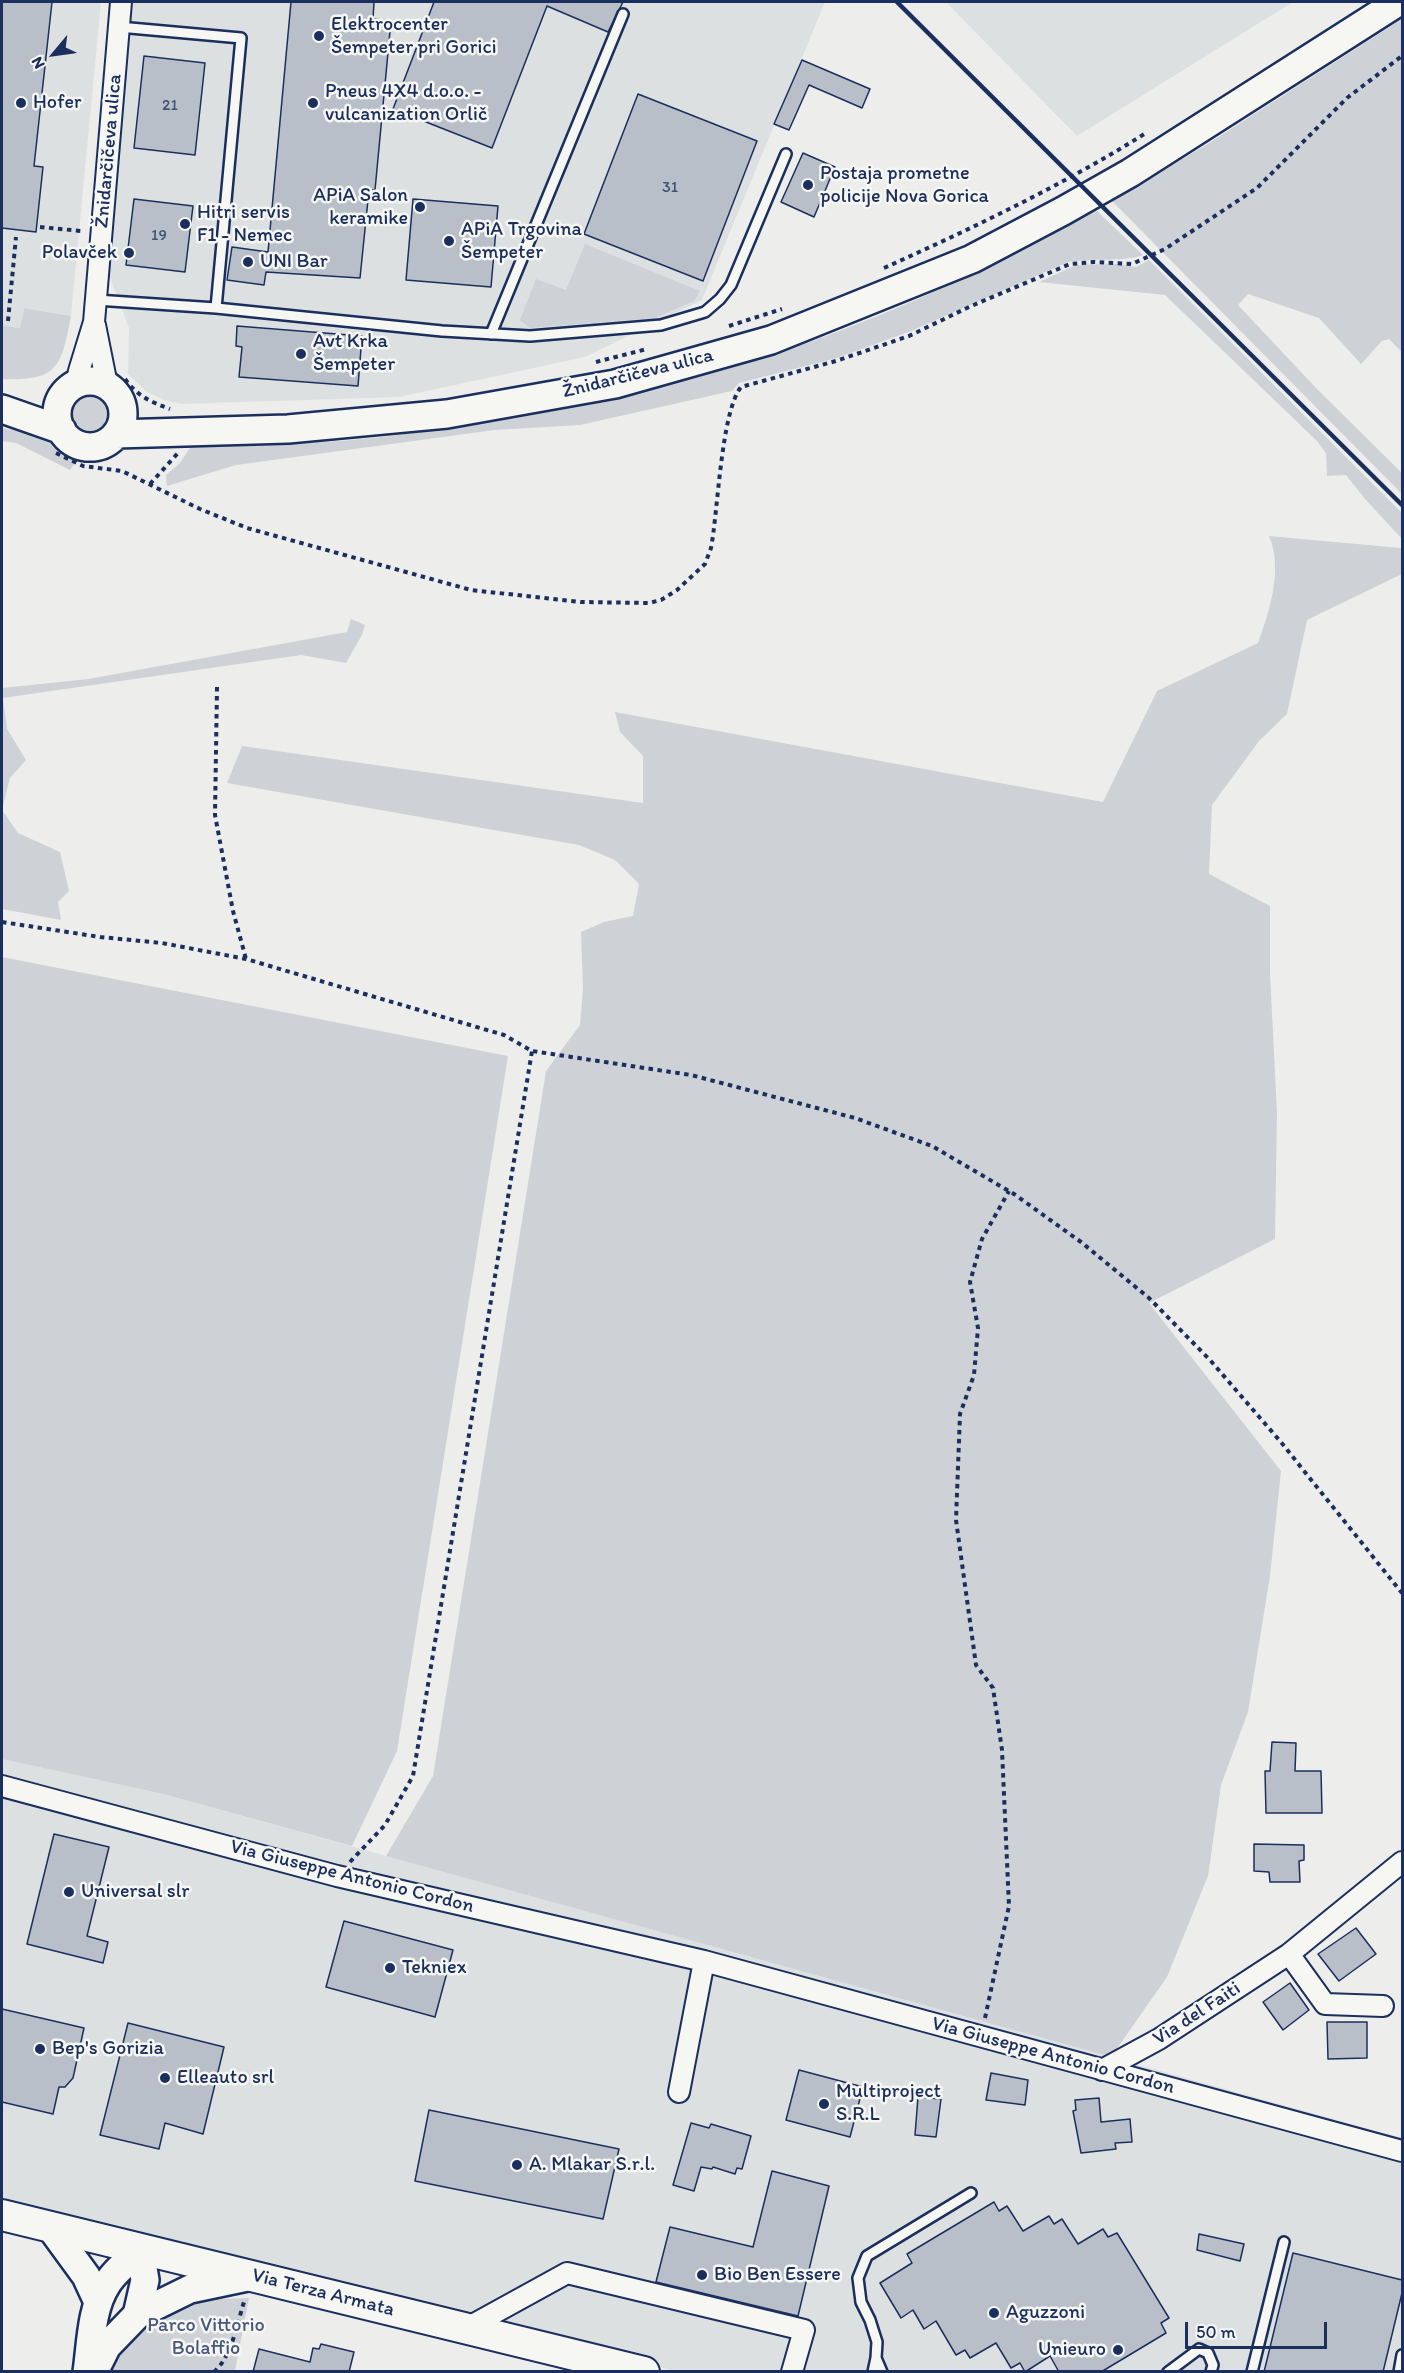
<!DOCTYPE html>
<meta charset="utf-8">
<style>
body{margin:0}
#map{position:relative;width:1404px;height:2373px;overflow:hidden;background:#edeeec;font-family:Itim,sans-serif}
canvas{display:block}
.frame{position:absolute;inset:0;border:3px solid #1b2f5e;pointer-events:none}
.north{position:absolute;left:24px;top:24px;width:60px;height:60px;-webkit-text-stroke:4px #f6f6f2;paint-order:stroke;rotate:241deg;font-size:16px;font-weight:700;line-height:24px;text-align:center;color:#1b2f5e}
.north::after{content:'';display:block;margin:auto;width:21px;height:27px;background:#1b2f5e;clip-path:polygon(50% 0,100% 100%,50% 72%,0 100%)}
.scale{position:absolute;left:1185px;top:2322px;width:142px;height:27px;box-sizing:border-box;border:3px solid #1b2f5e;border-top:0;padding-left:8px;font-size:18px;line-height:21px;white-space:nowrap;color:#1b2f5e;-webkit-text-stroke:4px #f6f6f2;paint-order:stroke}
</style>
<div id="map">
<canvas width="1404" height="2373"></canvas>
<div class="frame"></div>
<div class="north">N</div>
<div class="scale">50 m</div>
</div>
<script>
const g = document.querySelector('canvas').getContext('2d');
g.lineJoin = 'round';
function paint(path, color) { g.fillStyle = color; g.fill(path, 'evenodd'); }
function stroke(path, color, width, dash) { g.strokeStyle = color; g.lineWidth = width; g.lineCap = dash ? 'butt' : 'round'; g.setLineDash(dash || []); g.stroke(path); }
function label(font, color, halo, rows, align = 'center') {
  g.font = font + ' Itim,sans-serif'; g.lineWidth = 5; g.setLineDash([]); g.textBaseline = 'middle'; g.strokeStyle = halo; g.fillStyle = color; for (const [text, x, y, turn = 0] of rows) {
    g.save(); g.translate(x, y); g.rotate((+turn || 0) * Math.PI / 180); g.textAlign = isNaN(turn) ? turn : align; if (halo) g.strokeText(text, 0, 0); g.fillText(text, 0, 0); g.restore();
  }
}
const built = new Path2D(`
 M2,2h99l-30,314 -47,-8 -4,20 -18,-3z
 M127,2h698l-123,298 -117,57 -186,40 -218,7 -17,-4 -17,-8 -19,-18 1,-46 -21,-56z
 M946,2h347l-216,134z
 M2,1759l161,35 1239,344v233h-727l-673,-167z`);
const green = new Path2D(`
 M1402,19v333l-13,-13 -7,2 -21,23 -42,-46 -71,-24 -10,11 79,84 85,84v21l-290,-293 97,-58z
 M1095,209l48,46c-20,7 -51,3 -75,7l-157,69 -74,27 -98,25 -7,8 -152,34 -85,5 -259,35 -69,21 -1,-11 14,-12 12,-18c56,-1 113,0 170,-6 35,-3 69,-9 103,-14 85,-13 169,-30 251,-53 128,-36 264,-96 379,-163z
 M585,244l115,47 -6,10 -39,17 -125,10 -10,-8 16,-41 30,11z
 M1149,260l253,253v61l-95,46 -20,94 -28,27 -47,64 -3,69 61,32v67l7,140 -2,126 -126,64 132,168 -11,105 -22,136 -27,73 -13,91 -41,101 -56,80 -725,-201 47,-80 113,-705 34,-46 3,-37 -2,-56 23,-10 29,-6 6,-32 -24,-24 -36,-15 -352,-62 15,-37 401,57v-47l-23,-24 -5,-20 488,90 54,-111 101,-48c12,-33 25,-74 11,-107l132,12 1,-9 -37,-40 -19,-24 -19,1 -1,-23 -9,-12 -152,-146 -126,-13 37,-17 41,-1 19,3z
 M24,308l47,8c-10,51 -12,65 -69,63v-54l18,3z
 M72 413a18 18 0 1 1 36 0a18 18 0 1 1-36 0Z
 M2,428l40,7 3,4 16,6 17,14 -8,11 -54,-27 -14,-2z
 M351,619l14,6 -3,10 -16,28 -45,-8 -298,43 4,31 19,31 -16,18 -8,32 16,23 42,19 9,39 -11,11 3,18 -59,-11v-221l86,-9 259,-47z
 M2,957l506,99 -111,695 -45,95 -189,-52 -161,-35z
 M249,2298l-14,73 -129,1 28,-39 41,-25 42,-9z`);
const building = new Path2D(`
 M2,2h50l-18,164 9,1 -7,65 -34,-4z
 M291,2h83l-1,17 18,2 -16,169h-6l-9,88 -94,-6 -2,13 -37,-5 5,-33 36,5z
 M434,2h189l-15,30 -61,-26 -55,142 -99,-39z
 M144,56l61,7 -10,92 -61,-7z
 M802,60l68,29 -8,19 -53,-23 -20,45 -15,-6z
 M638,94l119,47 -54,140 -119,-47z
 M803,153l32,14 -21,50 -33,-15z
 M134,199l59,7 -8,66 -59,-7z
 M413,199l85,7 -7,81 -85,-7z
 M237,326l125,10 -4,50 -119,-9 3,-30 -6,-1z
 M1272,1742l24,1 -1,28h26l1,42h-56l-1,-42h5z
 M54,1834l55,13 -22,89 21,6 -5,21 -76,-19z
 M1254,1844l50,1v15l-5,1 1,21h-30l-1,-10 -15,-1z
 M344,1921l109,29 -18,67 -109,-30z
 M1356,1928l20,26 -37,27 -21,-27z
 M1290,1983l19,27 -26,20 -20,-28z
 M2,2009l82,19 -11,50 -8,9h-6l-6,27 -51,-12z
 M1327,2022h40v36l-39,1z
 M128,2023l96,24 -21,87 -38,-11 -6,26 -59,-14z
 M799,2070l64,17 -13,50 -64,-17z
 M991,2073l37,7 -3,25 -39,-5z
 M918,2097l23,2 -5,38 -21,-2z
 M1099,2098l2,24 29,-3 2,23 -17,1 1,6 -35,4 -8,-42 3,-1 -1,-10z
 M429,2110l190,39 -16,70 -188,-38z
 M691,2123l18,5 2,-4 40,12 -9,33 -5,-1 -2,6 -22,-7 -1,2 -11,-2 -7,24 -21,-6z
 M772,2171l57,15 -31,130 -142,-34 14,-55 83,20z
 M994,2202l5,9 8,-5 16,25 26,-15 5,8 8,-5 16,25 25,-15 5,8 9,-4 52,85 -8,5 5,10 -65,39h-42l-9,-16 -25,16 -5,-9 -9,5 -15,-25 -26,15 -5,-8 -9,5 -20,-34 -12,8 -11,-19 -12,8 -21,-35 32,-20 -5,-9z
 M1199,2234l45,10 -4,17 -43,-11z
 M1293,2253l109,27v13l-19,79h-119z
 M321,2344l33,8 -5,20h-96l6,-23 51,13 3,-14 6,1z`);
const path = new Path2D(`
 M40,227l41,4
 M884,268c89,-40 179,-83 262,-135
 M8,321l8,-84
 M729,326l53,-17
 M596,362l51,-13
 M125,379c12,17 26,23 45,30
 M56,453l27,13 39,5 78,38 47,19 224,62 110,12 68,1 12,-3 16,-10 28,-26 6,-16c7,-36 10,-136 30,-161l95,-26 73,-25 60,-29 101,-43 24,-2 38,2 33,-15 92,-61 90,-90 55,-42
 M150,484l28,-31
 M217,687l-2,128 18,96 13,48
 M2,922l98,15 62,6 84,16 258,76 28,16 159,24 164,43 77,28 82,48 67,48 68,56 61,62 70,81 122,152
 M350,1862l35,-37 28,-49 119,-725
 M985,2018l24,-112 -7,-156 -9,-62 -17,-23 -20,-145 4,-106 14,-39 4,-47 -8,-46 12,-43 27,-48
 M214,2372c19,-17 23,-50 31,-73`);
const lane = new Path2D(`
 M119,27l122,11 -25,270
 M96,300l120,8 226,23 88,5 131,-11 44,-13 15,-13 11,-14 55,-131
 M491,334l132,-320
 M876,2358l1,-16 -7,-22 -9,-18 -3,-24 9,-22 104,-63
 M873,2372l3,-14 6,14
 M1168,2372l31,-23 9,4 5,12 -2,7
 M1252,2372l32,-130
 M1399,2372l3,-17`);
const street = new Path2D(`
 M95,325l12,60
 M77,383l2,-12 15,-49 27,-320
 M2,1786l335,90 367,85 698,190
 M1289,1954l36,50 58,2
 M1102,2070l57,-31 130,-85 113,-92
 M679,2092l25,-131
 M467,2328l100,-55 237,57 -12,42`);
const secondary = new Path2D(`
 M57 414a33 33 0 1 1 66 0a33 33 0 1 1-66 0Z
 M2,409l60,21
 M116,434l172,-5 159,-15 168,-30 156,-44 201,-81 91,-48 67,-38 268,-171
 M51,2228l35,48 12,26
 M137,2315l53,-26 62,-13
 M87,2372c4,-28 4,-64 20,-88 8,-13 21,-23 33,-33
 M94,2372l13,-26 30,-31 8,-35 -5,-29`);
const primary = new Path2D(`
 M2,2215l642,157`);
const rail = new Path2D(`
 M897,2l505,503`);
const markers = [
 [319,36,6,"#1b2f5e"],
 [21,103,6,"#1b2f5e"],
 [313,103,6,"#1b2f5e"],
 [808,185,6,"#1b2f5e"],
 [420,207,6,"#1b2f5e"],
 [185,224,6,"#1b2f5e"],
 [449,241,6,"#1b2f5e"],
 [129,253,6,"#1b2f5e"],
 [248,262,6,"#1b2f5e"],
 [301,354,6,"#1b2f5e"],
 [69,1892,6,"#1b2f5e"],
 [390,1968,6,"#1b2f5e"],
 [40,2049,6,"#1b2f5e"],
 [165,2078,6,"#1b2f5e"],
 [824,2104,6,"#1b2f5e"],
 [517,2165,6,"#1b2f5e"],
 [702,2275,6,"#1b2f5e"],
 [994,2313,6,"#1b2f5e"],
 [1118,2350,6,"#1b2f5e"]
];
const numberNames = [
 ["21",170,106],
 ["31",670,188],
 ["19",159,236]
];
const poiNames = [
 ["Elektrocenter",331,25],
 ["Šempeter pri Gorici",331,48],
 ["Pneus 4X4 d.o.o. -",325,92],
 ["vulcanization Orlič",325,115],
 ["Hofer",33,103],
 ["Postaja prometne",820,174],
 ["policije Nova Gorica",820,197],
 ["APiA Salon",408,196,"right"],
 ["keramike",408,219,"right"],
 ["Hitri servis",197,213],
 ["F1 - Nemec",197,236],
 ["APiA Trgovina",461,230],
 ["Šempeter",461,253],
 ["Polavček",117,253,"right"],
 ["UNI Bar",260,262],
 ["Avt Krka",313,342],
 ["Šempeter",313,365],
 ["Universal slr",81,1892],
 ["Tekniex",402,1968],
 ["Bep's Gorizia",52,2049],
 ["Elleauto srl",177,2078],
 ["Multiproject",836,2092],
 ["S.R.L",836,2115],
 ["A. Mlakar S.r.l.",529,2165],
 ["Bio Ben Essere",714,2275],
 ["Aguzzoni",1006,2313],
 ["Unieuro",1106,2350,"right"]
];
const streetNames = [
 ["Žnidarčičeva ulica",109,151,-85],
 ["Žnidarčičeva ulica",638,374,-14],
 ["Via Giuseppe Antonio Cordon",352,1877,14],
 ["Via del Faiti",1197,2014,-33],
 ["Via Giuseppe Antonio Cordon",1053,2056,15],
 ["Via Terza Armata",323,2293,14]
];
const parkNames = [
 ["Parco Vittorio",206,2326],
 ["Bolaffio",206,2349]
];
paint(built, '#dde0e1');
paint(green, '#ced2d7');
paint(building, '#b9bfc8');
stroke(building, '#1b2f5e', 1.5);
stroke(lane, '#1b2f5e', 14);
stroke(street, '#1b2f5e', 24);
stroke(secondary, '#1b2f5e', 32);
stroke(primary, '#1b2f5e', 34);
stroke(path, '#1b2f5e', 4, [4.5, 4.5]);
stroke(lane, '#f6f6f2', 9);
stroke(street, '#f6f6f2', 20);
stroke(secondary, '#f6f6f2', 27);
stroke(primary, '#f6f6f2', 30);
stroke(rail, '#1b2f5e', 4.5);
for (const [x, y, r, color] of markers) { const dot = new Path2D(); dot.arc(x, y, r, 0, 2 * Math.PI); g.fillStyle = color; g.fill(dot); stroke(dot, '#f6f6f2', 2); }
label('16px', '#425378', null, numberNames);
label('20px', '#1b2f5e', '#f6f6f2', poiNames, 'left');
label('20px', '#1b2f5e', '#f6f6f2', streetNames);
label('20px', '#48587c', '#f6f6f2', parkNames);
</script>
